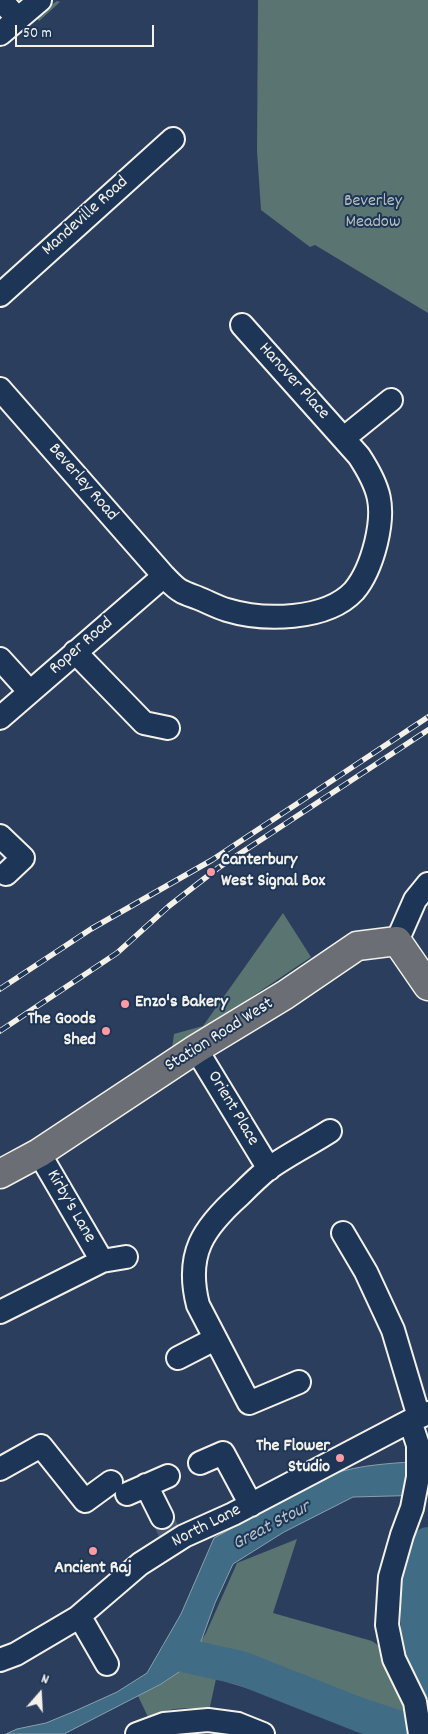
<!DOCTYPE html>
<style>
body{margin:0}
#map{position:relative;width:428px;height:1734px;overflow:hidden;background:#2c3e5d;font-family:Dekko,sans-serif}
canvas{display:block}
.north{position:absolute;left:15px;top:1669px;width:50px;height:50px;-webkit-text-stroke:4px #1d3557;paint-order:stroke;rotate:19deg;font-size:14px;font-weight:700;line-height:20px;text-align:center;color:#f4f1e8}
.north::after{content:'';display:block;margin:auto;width:18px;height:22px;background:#f4f1e8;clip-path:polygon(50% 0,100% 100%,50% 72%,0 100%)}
.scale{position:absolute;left:15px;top:25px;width:139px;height:22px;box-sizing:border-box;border:2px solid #f4f1e8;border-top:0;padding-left:6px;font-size:15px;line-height:18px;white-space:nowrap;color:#f4f1e8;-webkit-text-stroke:4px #1d3557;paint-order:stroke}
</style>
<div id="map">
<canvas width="428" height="1734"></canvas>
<div class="north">N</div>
<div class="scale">50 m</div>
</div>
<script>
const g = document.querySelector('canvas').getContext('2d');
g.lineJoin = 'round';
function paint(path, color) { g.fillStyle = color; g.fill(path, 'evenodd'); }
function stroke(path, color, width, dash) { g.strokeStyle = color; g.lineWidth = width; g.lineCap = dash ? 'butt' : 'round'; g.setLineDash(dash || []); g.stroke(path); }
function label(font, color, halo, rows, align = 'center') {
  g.font = font + ' Dekko,sans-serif'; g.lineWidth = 4; g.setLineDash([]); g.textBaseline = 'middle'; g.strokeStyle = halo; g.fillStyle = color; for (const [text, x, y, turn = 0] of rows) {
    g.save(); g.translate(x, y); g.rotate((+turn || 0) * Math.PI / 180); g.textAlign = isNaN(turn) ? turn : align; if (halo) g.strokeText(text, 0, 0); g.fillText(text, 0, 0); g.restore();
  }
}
const green = new Path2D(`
 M258,0h170v313l-113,-68 -5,2 -49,-37 -4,-59z
 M57,1l3,1 -21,19 -4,-5z
 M283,913l28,44 -113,76 -26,15 2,-14 29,-8z
 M297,1539l-24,74 99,28 14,10 34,83h-21l-183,-55 -7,32c-24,-5 -39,-3 -61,6l-10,-21 23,-12 24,-16 21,-35 31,-70z
 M428,1567v90c-6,-29 -8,-60 0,-90z`);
const water = new Path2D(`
 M428,1461v34l-75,2 -69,35 -51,32 -18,39 -15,41 -15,24 -24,16 -97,50h-58l11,-5 29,-6 29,-12 42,-19 30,-19 34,-59 33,-76 116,-63c30,-11 66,-12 98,-14z`);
const river = new Path2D(`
 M428,1544l-10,41v64l10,33
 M178,1654l63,14 119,47 58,19`);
const minorTunnel = new Path2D(`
 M162,1517l7,15`);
const minor = new Path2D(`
 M1,0l17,19
 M0,34l40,-34
 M0,295l173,-156
 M0,389l164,187c5,5 11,12 17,15 5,3 12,5 17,7 10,4 19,9 29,12 36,11 99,11 127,-19 11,-13 18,-32 22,-48 9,-37 4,-55 -17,-87l-117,-131
 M344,438l47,-38
 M75,652l69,71 24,5
 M0,659l30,33
 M0,718l164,-142
 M0,836l23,22 -17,16
 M397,941l18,-41 13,-16
 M196,1049l73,120
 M39,1153l63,108
 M343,1233l23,39 27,58 26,87
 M0,1312l102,-51 24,-4
 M178,1358l37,-19
 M299,1382l-50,21 -51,-98c-13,-51 5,-77 42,-110 9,-9 18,-18 28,-26 19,-14 42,-25 62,-38
 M410,1421l8,24v32l-6,31 -10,27 -12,42 -3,48 7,34 21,43 5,32
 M200,1463l23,-10 28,52
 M0,1469l41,-23 44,55 26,-19
 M146,1485l16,32
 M127,1494l41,-18
 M77,1618l7,6 23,40
 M0,1660l16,-6 61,-36 63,-54 44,-28 49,-22 177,-93 18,-8
 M137,1734l27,-10 44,-4 30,4 25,10`);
const major = new Path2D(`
 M0,1174l39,-21 157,-104 89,-54 72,-49 40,-5 31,45`);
const rail = new Path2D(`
 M0,989l91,-60 121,-69 216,-143
 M0,1031l117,-78 52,-47 49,-38 210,-138`);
const markers = [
 [211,872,5,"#ff9aa2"],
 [125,1004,5,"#ff9aa2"],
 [106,1031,5,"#ff9aa2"],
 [340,1458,5,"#ff9aa2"],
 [93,1551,5,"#ff9aa2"]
];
const parkNames = [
 ["Beverley",373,203],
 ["Meadow",373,224]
];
const streetNames = [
 ["Mandeville Road",86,217,-42],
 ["Hanover Place",293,382,48],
 ["Beverley Road",82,483,49],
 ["Roper Road",82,647,-41],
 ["Station Road West",220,1036,-32],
 ["Orient Place",232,1109,59],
 ["Kirby's Lane",70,1207,60],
 ["North Lane",207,1527,-27]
];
const poiNames = [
 ["Canterbury",221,862],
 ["West Signal Box",221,883],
 ["Enzo's Bakery",135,1004],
 ["The Goods",96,1021,"right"],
 ["Shed",96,1042,"right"],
 ["The Flower",330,1448,"right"],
 ["Studio",330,1469,"right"],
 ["Ancient Raj",93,1570,"center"]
];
const waterNames = [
 ["Great Stour",272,1527,-28]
];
paint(green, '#597471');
paint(water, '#406c85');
stroke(water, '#88a1ad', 1);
stroke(river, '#406c85', 34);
stroke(minorTunnel, '#4a5972', 22, [22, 11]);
stroke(minor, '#f4f1e8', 26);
stroke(major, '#f4f1e8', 31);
stroke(minor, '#1d3557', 22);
stroke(major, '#6b6f75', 28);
stroke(rail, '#f4f1e8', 5.5);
stroke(rail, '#1d3557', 4, [11]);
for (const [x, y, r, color] of markers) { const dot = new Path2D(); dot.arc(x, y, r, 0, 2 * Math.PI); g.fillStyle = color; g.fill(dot); stroke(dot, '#1d3557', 2); }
label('18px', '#b6bfb8', '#1d3557', parkNames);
label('18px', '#f4f1e8', '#1d3557', streetNames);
label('bold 18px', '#f4f1e8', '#1d3557', poiNames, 'left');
label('italic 19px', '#b5c2c5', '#1d3557', waterNames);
</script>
